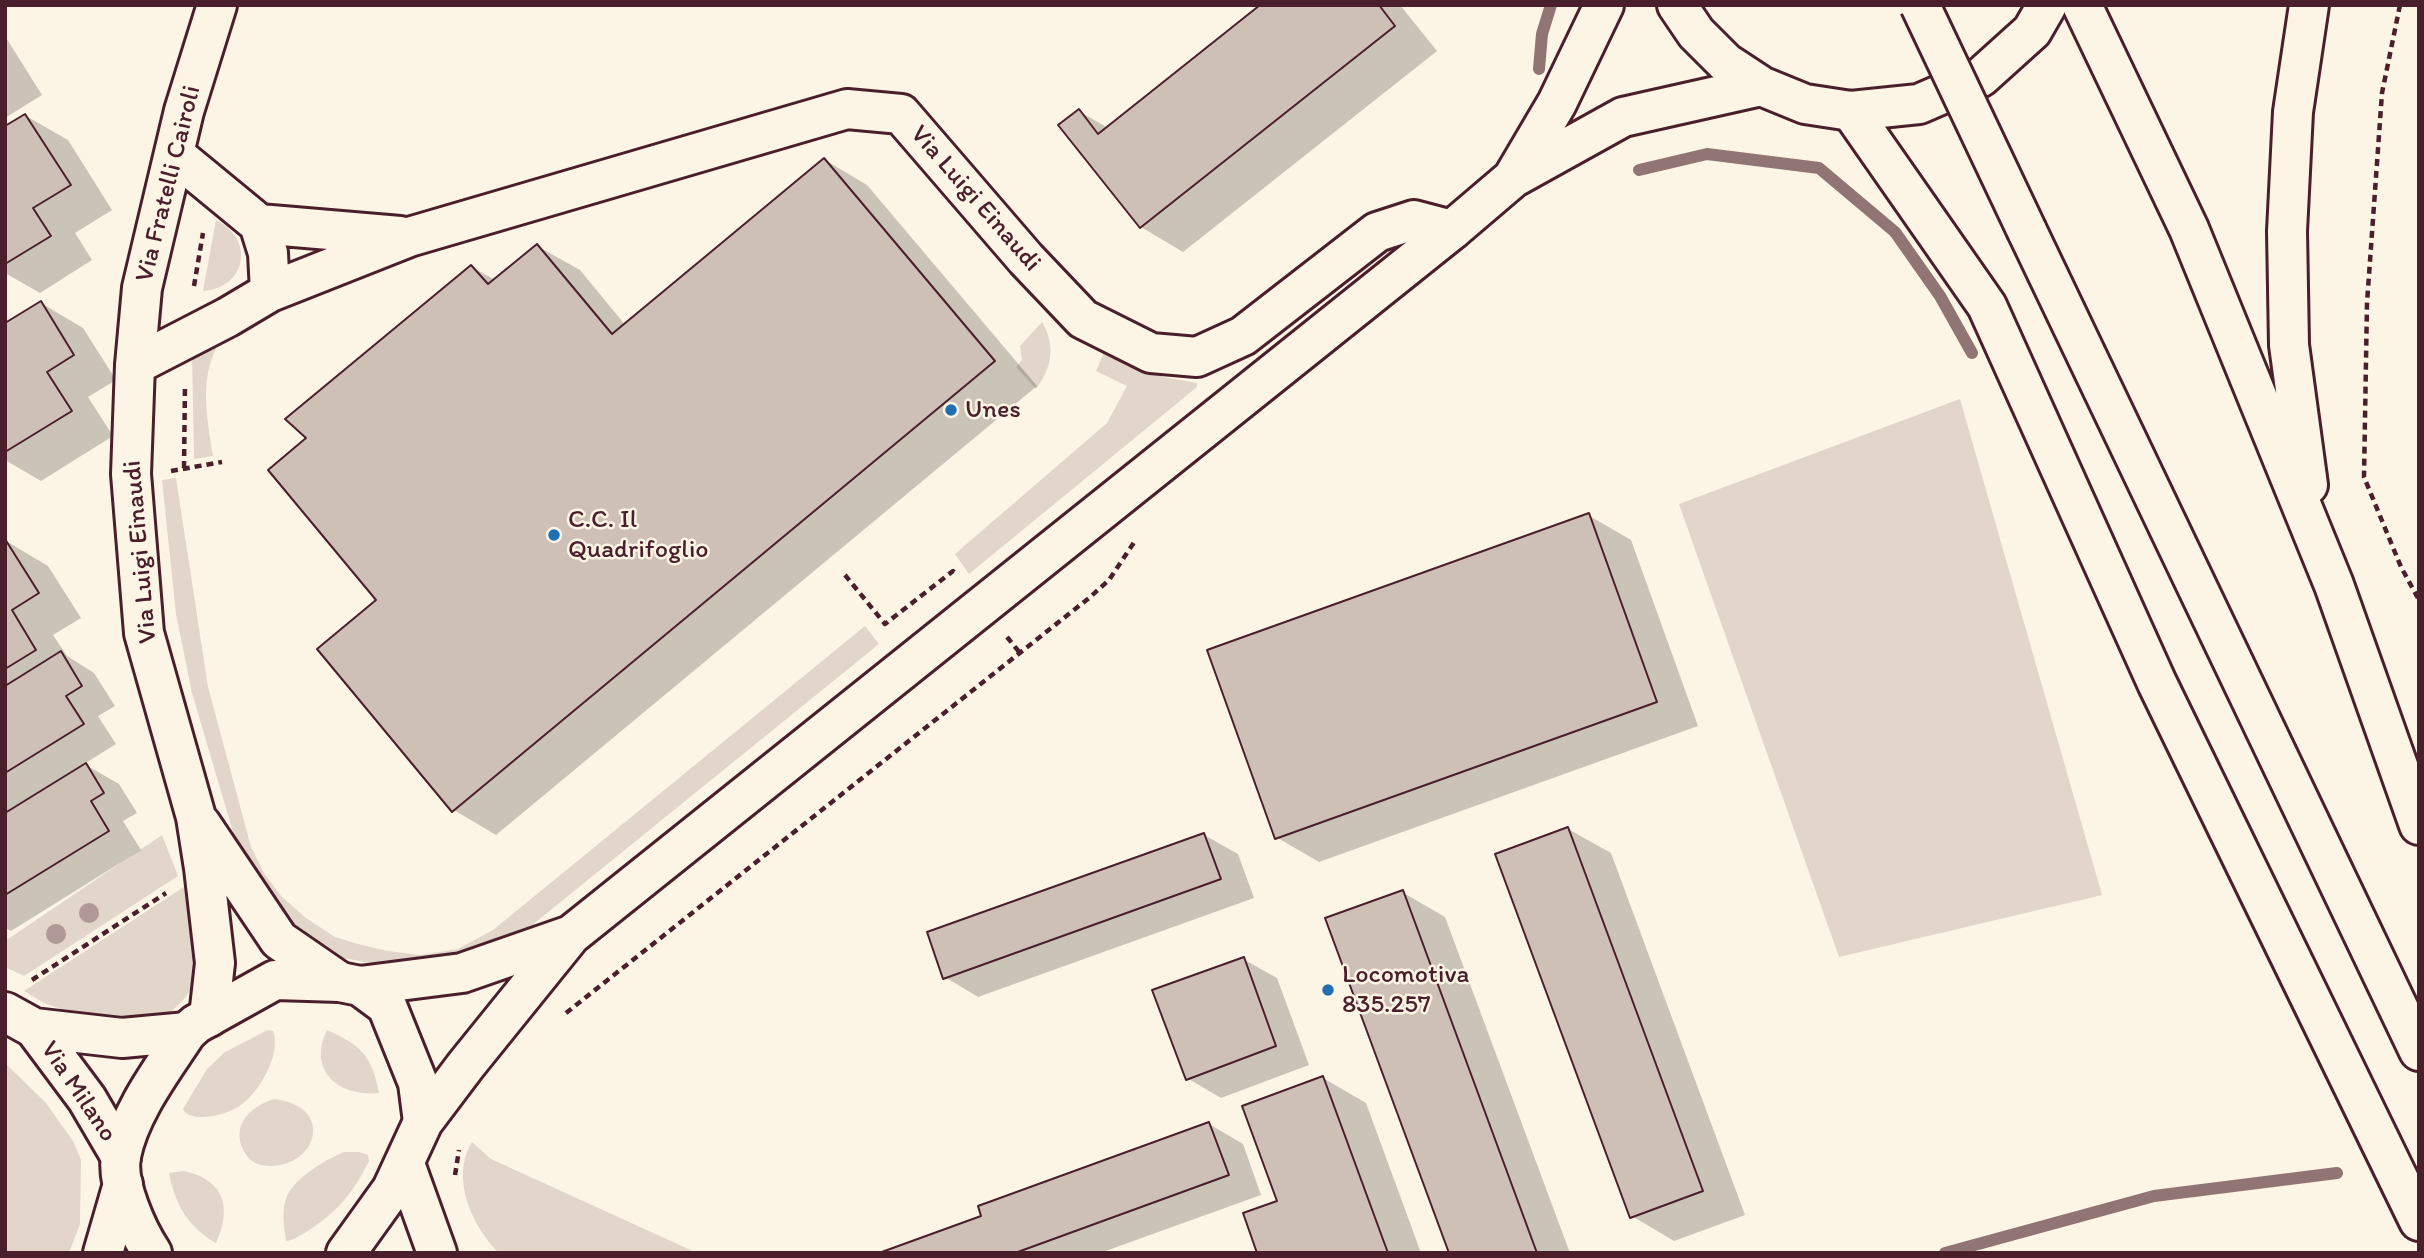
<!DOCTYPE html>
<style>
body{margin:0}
#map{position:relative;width:2424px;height:1258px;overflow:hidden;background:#fcf5e5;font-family:Itim,sans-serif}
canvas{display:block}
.frame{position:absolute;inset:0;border:7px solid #4a1f2b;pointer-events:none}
</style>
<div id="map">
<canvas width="2424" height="1258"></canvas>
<div class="frame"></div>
</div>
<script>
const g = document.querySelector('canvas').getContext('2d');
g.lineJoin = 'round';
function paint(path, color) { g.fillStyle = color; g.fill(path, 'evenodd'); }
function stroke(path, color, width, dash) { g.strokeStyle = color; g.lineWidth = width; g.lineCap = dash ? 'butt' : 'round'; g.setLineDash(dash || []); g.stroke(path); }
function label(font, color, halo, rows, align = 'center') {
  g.font = font + ' Itim,sans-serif'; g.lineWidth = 5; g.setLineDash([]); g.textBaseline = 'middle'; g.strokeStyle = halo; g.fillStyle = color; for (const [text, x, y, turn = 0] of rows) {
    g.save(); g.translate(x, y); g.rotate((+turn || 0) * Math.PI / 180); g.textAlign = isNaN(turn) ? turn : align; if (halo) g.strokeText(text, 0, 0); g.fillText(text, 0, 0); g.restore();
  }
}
const green = new Path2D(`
 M216,220c40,20 30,68 -13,71z
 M1042,322c14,24 10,45 -6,67l-20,-22 6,-7 -2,-14z
 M217,342l1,3c-19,34 -11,73 -5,111l-19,3 -2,-108z
 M1107,346l56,31 34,6v4l-228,187 -14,-20 152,-131 20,-37 -31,-15z
 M1960,399l142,496 -263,62 -160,-453z
 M176,478l32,209 43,160 13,26 17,23 25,22 29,19 23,7 30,7 32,4 38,-6 35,-19 372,-304 14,18 -348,282 -70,28 -73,12 -56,-10 -30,-14 -64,-93 -46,-156 -16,-79 -14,-134z
 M162,835l16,41 -154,100 -19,-9v-26z
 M193,881l8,39 -6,62 -10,16 -13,13 -17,8 -22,3 -58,-8 -31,-11 -20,-12z
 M268,1030l5,1c9,23 -15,64 -35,76 -12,8 -48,17 -55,2l24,-40 18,-17z
 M327,1030c34,15 45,26 52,63 -40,4 -72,-22 -52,-63z
 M5,1063l41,40 27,38 8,19 -1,64 -11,29h-64z
 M274,1099c61,7 44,67 -4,67 -9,0 -18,-3 -23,-10 -19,-27 1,-49 27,-57z
 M472,1142l19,17 206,94h-198c-27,-27 -49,-75 -27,-111z
 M344,1152h15l9,3 1,6c-16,32 -32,52 -63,71 -7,4 -12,8 -20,9 -2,-14 -5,-31 1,-45 9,-19 38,-36 57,-44z
 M184,1171c41,9 48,37 32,72 -28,-16 -41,-39 -47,-70z`);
const shadow = new Path2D(`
 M1263,5h137l37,46 -254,201 -42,-25 -62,-116 29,17z
 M5,36l37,59 -37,23z
 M26,116l42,24 44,70 -37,23 17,27 -52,33 -35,-20v-150l3,4z
 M825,160l42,25 170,201 -541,449 -42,-25 -76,-210 -69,-162 163,-171 23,13 42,-34 43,24 46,56z
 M41,303l42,25 33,52 -28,17 25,39 -72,45 -36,-21v-135z
 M1588,515l43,25 67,186 -379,136 -43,-25z
 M6,541l42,25 33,52 -28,17 14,21 27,17 21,33 -17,10 18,28 -32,20 35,20 18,29 -14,8 18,29 -130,81 -6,-3z
 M1568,829l43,24 134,362 -71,26 -42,-25z
 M1204,835l34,19 16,44 -276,99 -33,-20z
 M1402,892l43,25 125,336h-120z
 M1243,959l34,19 32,87 -88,33 -34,-20z
 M1323,1078l43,25 55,150h-162z
 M1209,1124l34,20 18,51 -161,58h-216l100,-36z`);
const stream = new Path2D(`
 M1539,69l3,-35 9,-29
 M1639,170l68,-16 112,14 76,64 45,64 32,57
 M1945,1253l209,-57 183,-23`);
const building = new Path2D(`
 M1260,5h119l16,21 -255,202 -82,-103 21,-16 19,25z
 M25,114l46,71 -38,23 18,28 -46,28v-138z
 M824,158l171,203 -543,451 -135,-163 59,-49 -108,-130 38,-32 -21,-19 186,-154 17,19 49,-40 75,90z
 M41,301l33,54 -27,17 25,39 -67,41v-129z
 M1589,513l68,189 -382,137 -68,-189z
 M5,539l34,54 -27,17 24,40 -31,19z
 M61,651l21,35 -16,10 18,28 -79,49v-87z
 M86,763l18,30 -13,8 18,30 -104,64v-82z
 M1568,827l135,364 -73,27 -135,-364z
 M1204,833l17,46 -278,100 -16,-47z
 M1403,890l134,363h-88l-124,-335z
 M1244,957l32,89 -90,34 -34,-90z
 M1323,1076l65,177h-131l-14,-40 34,-12 -35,-95z
 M1209,1122l20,53 -214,78h-136l102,-37 -3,-10z`);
const path = new Path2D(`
 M2400,5l-18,88 -15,210 -3,174 37,90 18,33
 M194,286l9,-53
 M184,468l1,-83
 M171,471l51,-9
 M845,575l40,49 68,-53 2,2
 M1007,637l13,16
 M32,980l134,-87
 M566,1013l523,-415 20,-18 26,-39
 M455,1175l4,-25`);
const minor = new Path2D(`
 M259,224l141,12
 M270,292l139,-55 438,-128 54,5 125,145 57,60 68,34 46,4 46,-21 134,-104 37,-12 38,10
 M135,365l93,-48 42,-25 -2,-39 -9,-29 -85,-70
 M201,824l78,116 61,42
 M5,1012l29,16 88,10 65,-6
 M209,1017l6,-54 -11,-95 -8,-51 -52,-184 -13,-159 4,-109 7,-77 42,-177 33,-106
 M34,1028l53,71 34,58
 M405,1164l32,89`);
const major = new Path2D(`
 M1677,5l19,28 30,30 35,23 44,18 46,7 68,-7 62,-27 51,-46 15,-26
 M1514,176l43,-73 47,-98
 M360,986l102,-13 109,-38
 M103,1253l20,-69
 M152,1253c-15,-23 -36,-69 -31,-97 9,-45 42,-87 66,-124l9,-8 79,-44 65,2 20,4 27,20 31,77 5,39
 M346,1253l46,-64 31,-67 43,-57 105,-130 881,-705 61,-52 110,-61 138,-31`);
const highway = new Path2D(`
 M2082,5l107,224 145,356 85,240
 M1851,111l136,195 170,377 262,538
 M2027,231l392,820
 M2308,485l-19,-140 -2,-114 6,-119 16,-107`);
const highwayBridge = new Path2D(`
 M1920,5l107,226`);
const trees = [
 [89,913],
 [56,934]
];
const markers = [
 [951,410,7,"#1f6fb2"],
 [554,535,7,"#1f6fb2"],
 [1328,990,7,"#1f6fb2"]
];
const streetNames = [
 ["Via Fratelli Cairoli",169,184,-76],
 ["Via Luigi Einaudi",975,199,49],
 ["Via Luigi Einaudi",141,552,-95],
 ["Via Milano",78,1092,56]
];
const poiNames = [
 ["Unes",965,410],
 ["C.C. Il",568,520],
 ["Quadrifoglio",568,550],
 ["Locomotiva",1342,975],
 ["835.257",1342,1005]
];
paint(green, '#e2d5ca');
paint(shadow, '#0003');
stroke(stream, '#917474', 12);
paint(building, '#cfc0b7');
stroke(building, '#4a1f2b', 2);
stroke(minor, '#4a1f2b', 44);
stroke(major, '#4a1f2b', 44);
stroke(highway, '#4a1f2b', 44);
stroke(path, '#4a1f2b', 4.5, [7, 5]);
stroke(minor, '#fcf5e5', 38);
stroke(major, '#fcf5e5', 38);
stroke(highway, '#fcf5e5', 38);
stroke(highwayBridge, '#4a1f2b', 44, []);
stroke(highwayBridge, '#fcf5e5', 38);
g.fillStyle = '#af9895';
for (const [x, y] of trees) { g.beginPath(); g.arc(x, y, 10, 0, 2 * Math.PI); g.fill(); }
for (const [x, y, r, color] of markers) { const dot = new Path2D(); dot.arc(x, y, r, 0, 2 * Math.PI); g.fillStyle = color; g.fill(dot); stroke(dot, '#fcf5e5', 2.5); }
label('26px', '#4a1f2b', '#fcf5e5', streetNames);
label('26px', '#4a1f2b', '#fcf5e5', poiNames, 'left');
</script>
